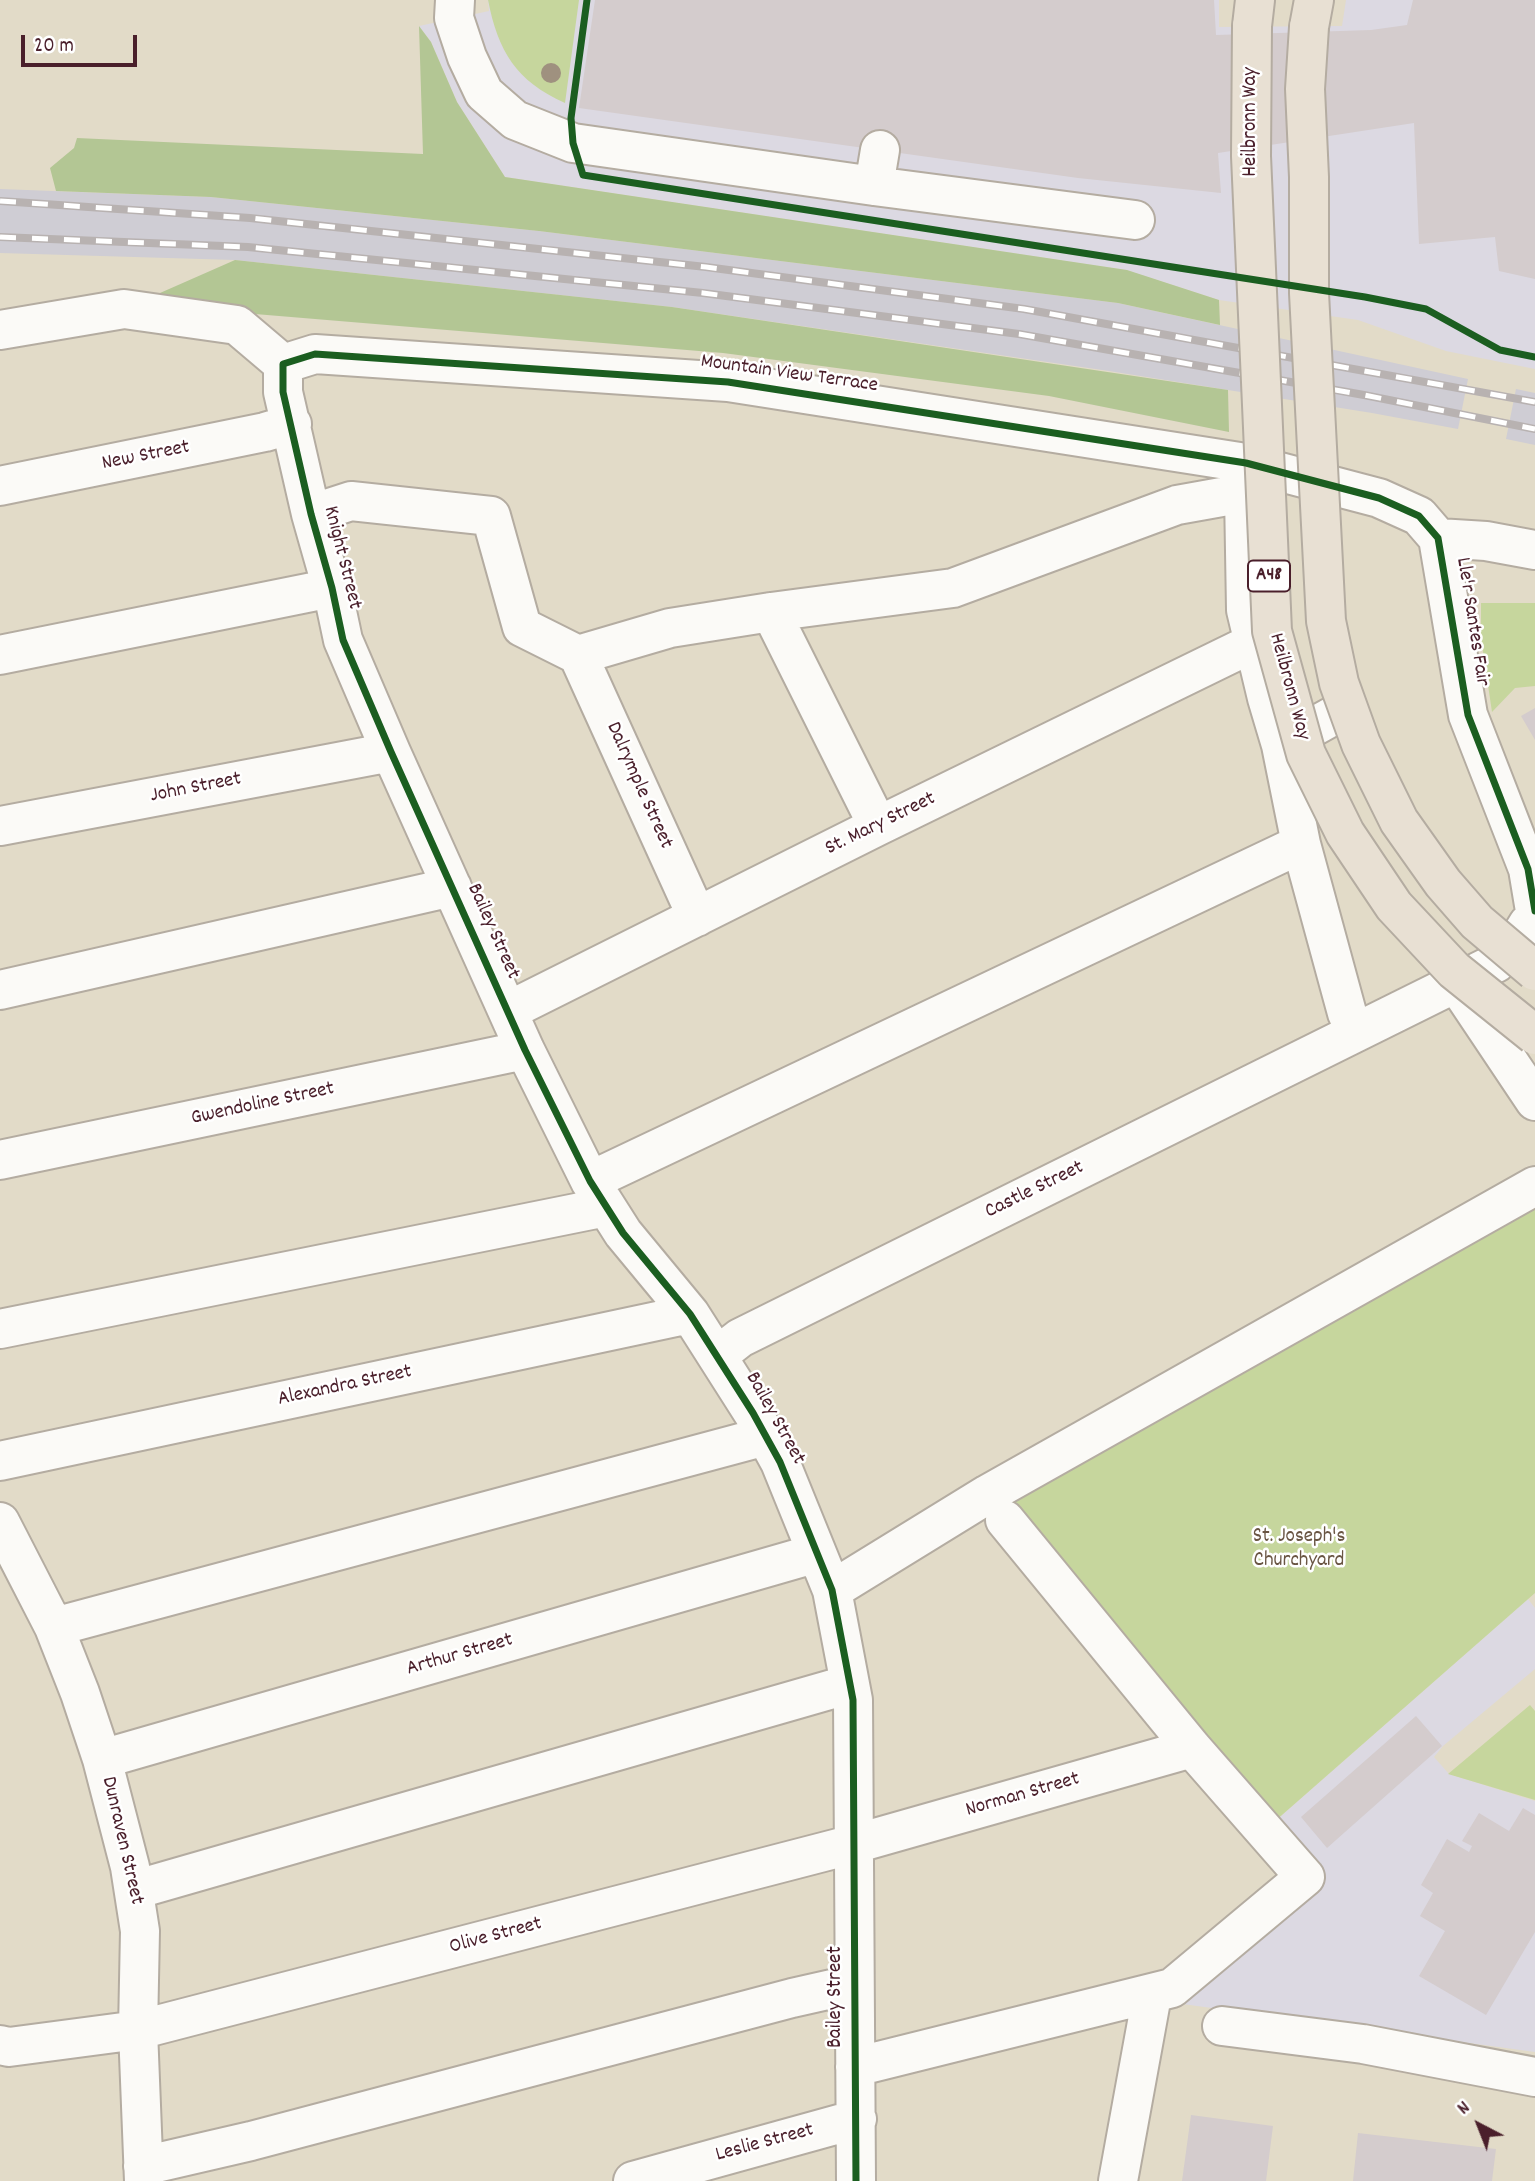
<!DOCTYPE html>
<style>
body{margin:0}
#map{position:relative;width:1535px;height:2181px;overflow:hidden;background:#e2dbc8;font-family:Dekko,sans-serif}
canvas{display:block}
.north{position:absolute;left:1444px;top:2090px;width:70px;height:70px;-webkit-text-stroke:5px #fff;paint-order:stroke;rotate:318deg;font-size:19px;font-weight:700;line-height:28px;text-align:center;color:#4a1f2b}
.north::after{content:'';display:block;margin:auto;width:24px;height:32px;background:#4a1f2b;clip-path:polygon(50% 0,100% 100%,50% 72%,0 100%)}
.scale{position:absolute;left:21px;top:35px;width:116px;height:32px;box-sizing:border-box;border:4px solid #4a1f2b;border-top:0;padding-left:9px;font-size:21px;line-height:24px;white-space:nowrap;color:#4a1f2b;-webkit-text-stroke:5px #fff;paint-order:stroke}
</style>
<div id="map">
<canvas width="1535" height="2181"></canvas>
<div class="north">N</div>
<div class="scale">20 m</div>
</div>
<script>
const g = document.querySelector('canvas').getContext('2d');
g.lineJoin = 'round';
function paint(path, color) { g.fillStyle = color; g.fill(path, 'evenodd'); }
function stroke(path, color, width, dash) { g.strokeStyle = color; g.lineWidth = width; g.lineCap = dash ? 'butt' : 'round'; g.setLineDash(dash || []); g.stroke(path); }
function label(font, color, halo, rows, align = 'center') {
  g.font = font + ' Dekko,sans-serif'; g.lineWidth = 5; g.setLineDash([]); g.textBaseline = 'middle'; g.strokeStyle = halo; g.fillStyle = color; for (const [text, x, y, turn = 0] of rows) {
    g.save(); g.translate(x, y); g.rotate((+turn || 0) * Math.PI / 180); g.textAlign = isNaN(turn) ? turn : align; if (halo) g.strokeText(text, 0, 0); g.fillText(text, 0, 0); g.restore();
  }
}
const built = new Path2D(`
 M488,0h731v27l123,-1 4,-26h189v369l-89,-18 -88,-31 -139,-20 -93,-30 -621,-93 -48,-75 -26,-60 -12,-16 70,-15z
 M1528,1599l7,9v61l-92,77 -9,11 15,17 86,27v251l-360,-49 147,-121 -48,-60z`);
const industrial = new Path2D(`
 M0,189l211,8 328,34 579,72 350,76 -10,50 -86,-16 -263,-42 -437,-64 -437,-47 -235,-7z
 M1516,389l19,4v52l-29,-6z`);
const green = new Path2D(`
 M488,0h91l-14,103c-49,-22 -67,-52 -77,-103z
 M1481,603h54v83l-20,2 -23,24 -11,-74z
 M1535,1197v396l-261,229 -267,-322z
 M1530,1705l5,6v89l-87,-26z`);
const forest = new Path2D(`
 M419,26l12,16 26,60 48,75 622,93 92,30 1,25 -102,-22 -579,-72 -328,-34 -155,-6 -6,-23 24,-20 3,-10 346,16z
 M235,260l437,47 556,83 1,42 -180,-36 -326,-43 -588,-49z`);
const building = new Path2D(`
 M595,0h619l2,35 155,-5 36,-5 6,-25h122v279l-36,-8 -4,-34 -76,7 -5,-121 -196,30 3,40 -143,-15 -499,-70z
 M1535,708v32l-14,-24z
 M1416,1716l26,30 -115,102 -26,-31z
 M1523,1808l12,7v117l-49,83 -67,-39 26,-45 -25,-15 13,-23 -12,-8 26,-46 22,13 3,-6 -10,-5 17,-28 30,18z
 M1191,2115l82,11 -7,55h-84z
 M1358,2133l138,16 -4,32h-139z`);
const minor = new Path2D(`
 M455,0l-1,18 13,39 17,36 31,27 58,23 301,43 261,34
 M874,186l6,-36
 M0,330l124,-21 113,16 46,39
 M283,364v28l28,122 21,74 11,52 48,112 134,298 65,131 33,52 67,81 63,99 27,49 52,128 21,110 3,481
 M283,364l32,-10 413,28 518,81 133,35 40,18 19,22 30,177 60,154 7,42
 M1246,468l-2,25 2,117 21,88 14,47 20,99 46,169 8,18
 M0,486l265,-54 27,-8
 M311,514l40,-13 140,15 31,111 56,28 92,-27 101,-16 182,-24 224,-83 67,-12
 M1438,538l48,3 49,9
 M771,612l107,214
 M0,655l332,-67
 M578,655l119,262
 M1281,745l50,-28
 M0,826l391,-74
 M1456,983l79,118
 M0,990l452,-103
 M508,1011l370,-185 377,-184
 M0,1160l525,-110
 M590,1181l711,-337
 M0,1329l606,-122
 M717,1356l23,-18 756,-375 24,-26 8,-13
 M0,1461l690,-147
 M0,1522l54,105 26,66 22,66 28,108 10,64 -2,99 6,151
 M832,1590l156,-96 547,-308
 M54,1627l712,-191
 M102,1759l715,-206
 M134,1890l716,-206
 M1222,2026l141,18 172,33
 M0,2045l9,2 129,-17 716,-186 338,-96
 M855,2067l317,-79 133,-111 -113,-129 -187,-228
 M143,2166l108,-25 541,-143 62,-14
 M633,2181l224,-62
 M1118,2181l34,-186`);
const major = new Path2D(`
 M1252,26l3,-26
 M1309,27l5,-27`);
const rail = new Path2D(`
 M0,201l250,17 456,49 318,42 511,93
 M0,237l248,10 455,46 316,41 345,61 171,34`);
const majorBridge = new Path2D(`
 M1252,26l-1,130 21,475 34,123 39,79 49,73 60,64 81,65
 M1309,27l-4,62 4,88v116l17,328 13,62 22,61 38,77 44,62 34,39 58,49`);
const cycleway = new Path2D(`
 M587,0l-16,118 2,25 10,32 782,122 61,12 74,41 35,7
 M856,2181l-3,-481 -21,-110 -52,-128 -27,-49 -63,-99 -67,-81 -33,-52 -65,-131 -134,-298 -48,-112 -11,-52 -21,-74 -28,-122v-28l32,-10 413,28 518,81 133,35 40,18 19,22 30,177 60,154 7,42`);
const trees = [
 [551,73]
];
const shields = [
 [1269,576,42]
];
const shieldNames = [
 ["A48",1269,576]
];
const streetNames = [
 ["Heilbronn Way",1252,122,-90],
 ["Mountain View Terrace",789,375,8],
 ["New Street",146,457,-11],
 ["Knight Street",341,558,76],
 ["Lle'r Santes Fair",1471,622,81],
 ["Heilbronn Way",1288,687,75],
 ["Dalrymple Street",638,786,66],
 ["John Street",196,789,-11],
 ["St. Mary Street",881,825,-26],
 ["Bailey Street",492,932,66],
 ["Gwendoline Street",263,1105,-12],
 ["Castle Street",1035,1191,-26],
 ["Alexandra Street",345,1387,-12],
 ["Bailey Street",774,1419,61],
 ["Arthur Street",460,1656,-16],
 ["Norman Street",1023,1796,-16],
 ["Dunraven Street",121,1841,77],
 ["Olive Street",496,1937,-15],
 ["Bailey Street",837,1997,-90],
 ["Leslie Street",765,2144,-15]
];
const parkNames = [
 ["St. Joseph's",1299,1538],
 ["Churchyard",1299,1562]
];
paint(built, '#dcd9e2');
paint(industrial, '#cfcdd4');
paint(green, '#c6d69d');
paint(forest, '#b3c694');
paint(building, '#d4cccd');
stroke(minor, '#b4aca1', 42);
stroke(major, '#b4aca1', 42);
stroke(minor, '#fbfaf7', 38);
stroke(major, '#e8e0d3', 38);
stroke(rail, '#b8b2b1', 8);
stroke(rail, '#fff', 5, [16]);
stroke(majorBridge, '#b4aca1', 42, []);
stroke(majorBridge, '#e8e0d3', 38);
stroke(cycleway, '#1b5e20', 7);
g.fillStyle = '#9f917f';
for (const [x, y] of trees) { g.beginPath(); g.arc(x, y, 10, 0, 2 * Math.PI); g.fill(); }
for (const [x, y, w] of shields) { const box = new Path2D(); box.roundRect(x - w / 2, y - 15.5, w, 31, 5); g.fillStyle = '#fff'; g.fill(box); stroke(box, '#4a1f2b', 2); }
label('bold 19px', '#4a1f2b', null, shieldNames);
label('21px', '#4a1f2b', '#fff', streetNames);
label('21px', '#695543', '#fff', parkNames);
</script>
